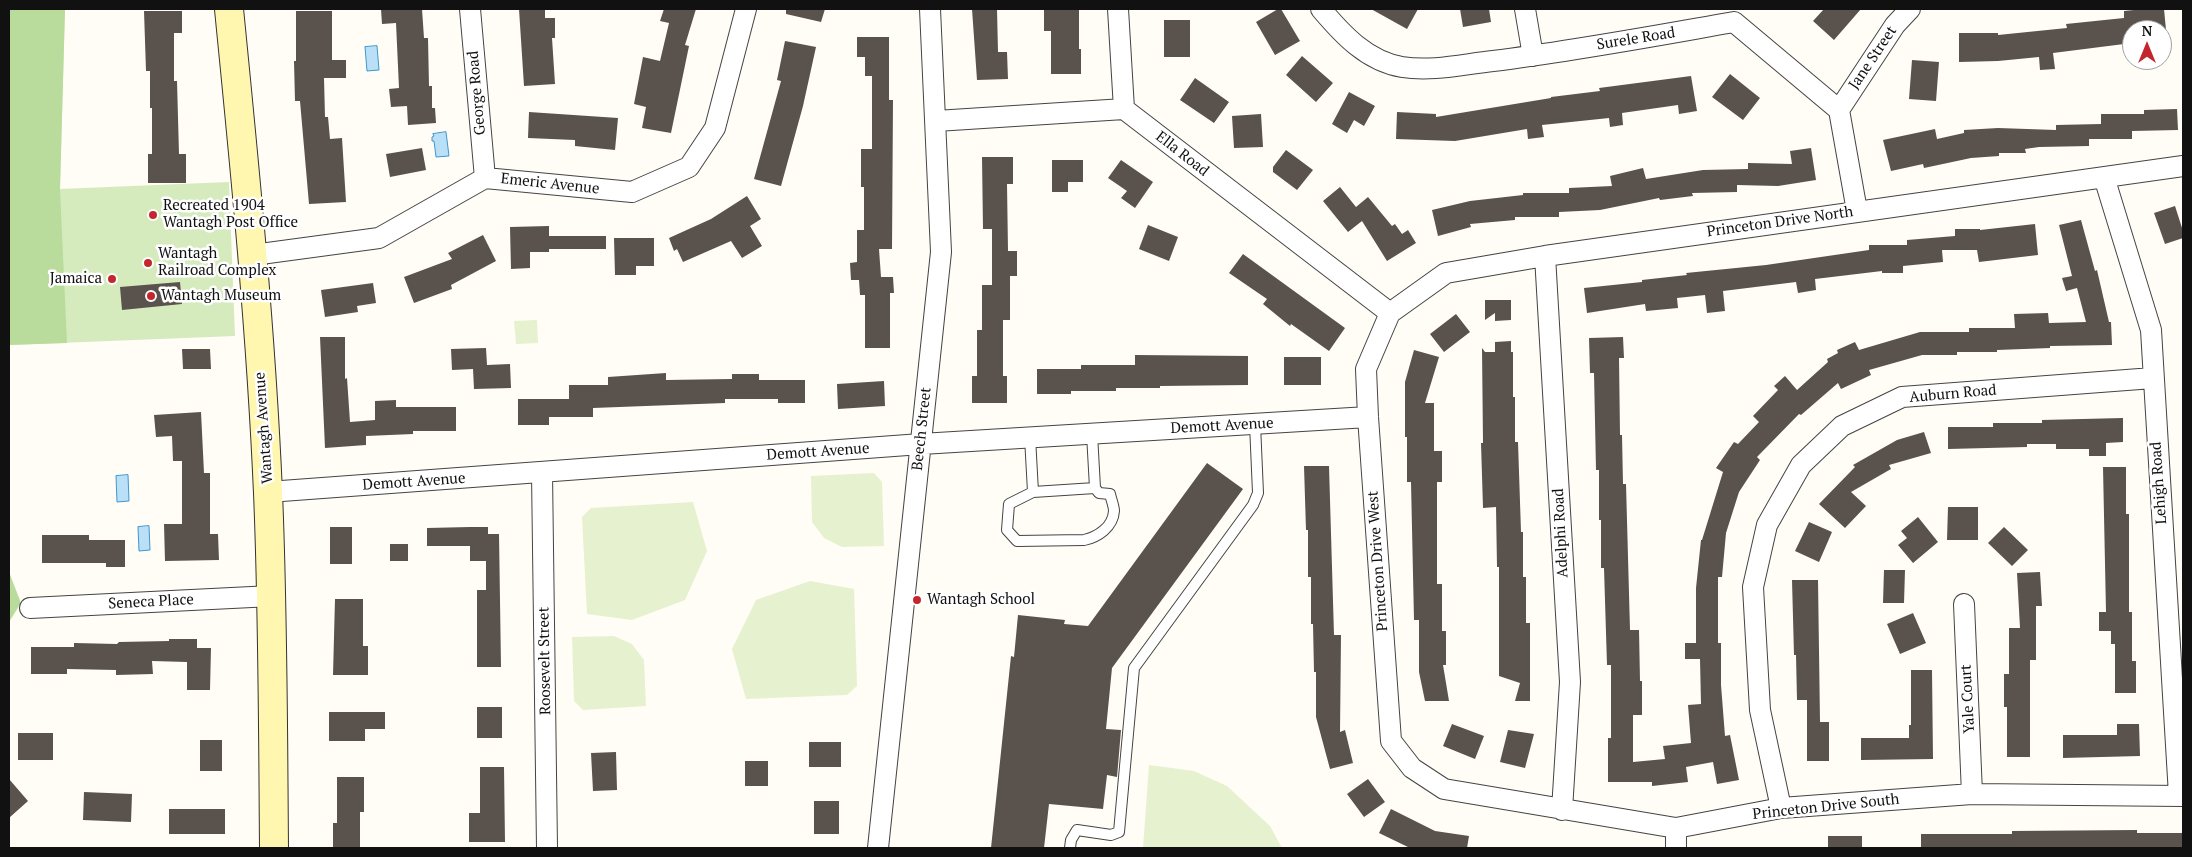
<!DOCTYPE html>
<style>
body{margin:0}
#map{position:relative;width:2192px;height:857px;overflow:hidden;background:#fffdf5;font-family:"PT Serif",serif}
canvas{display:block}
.frame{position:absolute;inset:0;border:10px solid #111;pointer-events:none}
.north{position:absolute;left:2122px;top:20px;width:50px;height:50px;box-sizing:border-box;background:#fff;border:1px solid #a0a0a0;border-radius:50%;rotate:0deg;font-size:14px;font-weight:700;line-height:20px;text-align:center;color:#111}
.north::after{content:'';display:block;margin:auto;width:18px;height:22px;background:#c4262e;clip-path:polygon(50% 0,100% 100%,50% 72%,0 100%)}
</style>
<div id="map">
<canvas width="2192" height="857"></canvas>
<div class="frame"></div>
<div class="north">N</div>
</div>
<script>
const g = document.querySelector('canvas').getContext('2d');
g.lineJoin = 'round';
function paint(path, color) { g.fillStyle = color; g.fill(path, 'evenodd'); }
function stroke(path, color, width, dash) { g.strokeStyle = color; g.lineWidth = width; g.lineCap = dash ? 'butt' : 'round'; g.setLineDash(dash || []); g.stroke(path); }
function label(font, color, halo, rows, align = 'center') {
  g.font = font + ' "PT Serif",serif'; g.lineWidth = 5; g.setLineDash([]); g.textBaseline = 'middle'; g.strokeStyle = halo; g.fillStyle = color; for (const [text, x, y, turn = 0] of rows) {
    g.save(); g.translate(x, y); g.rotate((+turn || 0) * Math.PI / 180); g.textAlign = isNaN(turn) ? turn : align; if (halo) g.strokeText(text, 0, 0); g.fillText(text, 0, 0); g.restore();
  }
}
const green = new Path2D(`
 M9,9h56l-5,180 169,-7 6,154 -226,9z`);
const forest = new Path2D(`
 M9,9h56l-5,180 7,154 -58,2z
 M9,572l12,31 -12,19z`);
const pitch = new Path2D(`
 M537,320l1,23 -22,1 -2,-23z
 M874,473l8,9 2,64 -42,1 -18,-9 -12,-16 -1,-46z
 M693,502l14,49 -22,49 -53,20 -45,-6 -5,-97 9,-9z
 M810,581l44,8 3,97 -10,9 -101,4 -14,-50 24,-49z
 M614,636l18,8 12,16 2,46 -63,4 -9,-9 -2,-64z
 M1149,765l45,6 33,15 43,40 12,22h-139z`);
const water = new Path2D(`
 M377,46l2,24 -12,1 -2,-24z
 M446,132l3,24 -13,1 -2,-16h-2v-4l2,-1 -1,-2z
 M128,475l1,26 -12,1 -1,-26z
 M149,526l1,24 -11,1 -1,-24z`);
const building = new Path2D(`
 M381,9h41l2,29h4l1,48h3v22h3l1,15 -28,2 -1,-19 -16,1 -2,-18 10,-1 -3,-65 -14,1z
 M519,9h26v9h10v20h-3l3,46 -31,2z
 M664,9h32l-11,36 4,1 -18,87 -29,-5 4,-21 -12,-3 9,-47 17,4 9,-38 -9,-2z
 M786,9h39l-4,13 -35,-8z
 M972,9h25l1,43h9l1,27 -31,1z
 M1044,9h35v40h2v25h-30v-43h-7z
 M1278,9h3l19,32 -25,14 -19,-33z
 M1371,9h47l-11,20z
 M1460,9h29l2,13 -28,5z
 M1824,9h37l-27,31 -21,-19z
 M2144,9h20l2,21h-34v13l-79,10 2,16 -15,1 -1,-13 -41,4 -39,1v-29h39v2l69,-7 -1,-4 58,-6v-7z
 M144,11h38v22h-8v48h3l2,73h7v29h-38v-29h4v-46h-2v-37h-4z
 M296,11h36v49h14v18h-22l1,39h3l2,22 12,-1 4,64 -37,2 -9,-103h-5l-1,-40h2z
 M1164,20h26v37h-26z
 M857,37h32v63h4l-1,149h-13l2,28h12l1,16h-4v55h-25v-53h-5l-1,-15h-8l-1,-17 7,-1v-32h7v-43h-3v-38h11v-73h-7v-19h-8z
 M785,41l31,6 -13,59 -22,80 -27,-7 27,-98 -4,-1z
 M1302,56l31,27 -17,19 -30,-27z
 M1912,60l27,2 -3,39 -27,-2z
 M1730,74l30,24 -17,22 -31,-23z
 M1691,76l6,35 -18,3 -1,-9 -56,8 1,12 -13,2 -1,-9 -67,7 2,12 -16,2 -1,-10 -72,12 -59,-2 1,-27 39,2v3l115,-19v-1l49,-6 -1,-3z
 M1195,78l34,24 -15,21 -34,-23z
 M1349,92l26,14 -11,20 -10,-6 -7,13 -15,-9z
 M2177,109l1,21 -46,1v8h-43v7l-50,1 -14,2 1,4h-27v3l-28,2 -47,10 -1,-4 -32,7 -8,-31 52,-11 2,10 27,-6v-3l34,-2 58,2v-5l45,-1v-10h43v-4z
 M529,112l89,6 -3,32 -40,-4v-6l-47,-2z
 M1261,114l2,33 -29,1 -2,-32z
 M422,148l4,22 -36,7 -4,-23z
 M1811,148l5,32 -38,6 -41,-1v7l-45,1 1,3 -33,4 -1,-2 -59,12 -41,2v5h-44v3l-45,4 1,3 -33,9 -6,-26 38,-9 53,-6v-2h46v-5l43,-2 -2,-10 33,-8 3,11 57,-9 45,-1v-6l44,1 -2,-13z
 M1286,150l27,20 -16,20 -24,-18v-5z
 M982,157h31v27h-6l1,67h9v25h-7v44h-7v56h4v27h-35v-27h5v-46h5v-45h10v-56h-9z
 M1052,160h31v22h-15v10h-16z
 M1121,160l32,22 -18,26 -14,-10 6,-7 -19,-13z
 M1340,187l16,20 12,-10 24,29 3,-2 7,10 6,-4 8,13 -29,18 -25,-40 -14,11 -25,-31z
 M747,196l14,23 -11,7 12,20 -20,12 -11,-17 -48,21 -6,-13 -3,2 -5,-13 42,-19z
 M2175,206l8,25v7l-18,6 -11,-31z
 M2081,220l14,51 2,-1 12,52h2l1,23 -62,1v2l-53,2v2h-40v3h-35l-53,15 2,5 -30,14 -3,-6 -37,32 -2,-1 -42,43 3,3 -21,32 -13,41 -4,44h-4v66h3v42l4,51 5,-1 9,45 -22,4 -4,-22 -27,5 2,15 -36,4v-4h-44v-44h3v-73h-4l-3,-97h-3v-48h-2v-50h-3l-2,-97h-4l-1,-35 34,-1 1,21h-5l1,77h2l1,49h3l4,146h9l1,51h2v34h-9v47l32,-3 -2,-13 28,-3 -3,-38 13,-1 -1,-45h-15v-16h11v-55l5,-48h1l21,-68 -7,-4 18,-26 4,2 21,-22 -6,-6 25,-26 -4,-4 11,-10 12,14 31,-28 -1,-3 11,-6 -1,-3 18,-8 4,8 61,-18h49v-4h46l-1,-14 34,-1 1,10 37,-1 -9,-34 -11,3 -4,-13 10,-2 -13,-51z
 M2035,224l3,31 -59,7 -2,-12h-35l1,12 -40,4v7h-21v-2l-67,8 1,11 -18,3 -2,-11 -73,9 2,20 -18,2 -2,-18 -28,3 1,10 -32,3 -1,-7 -58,9 -3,-25 58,-6v-2l45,-5 -1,-2 80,-8 103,-15v-5h38v-5l48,-4v-7h25v1z
 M1148,225l30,12 -9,24 -30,-12z
 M549,226v10h57v13h-57v3h-19v16l-19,1 -1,-42z
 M483,235l13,26 -45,24 1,4 -38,14 -10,-26 48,-18 -4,-6z
 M614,238h40v28h-18v9h-21z
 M1243,254l102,74 -16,23 -38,-27 -1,2 -27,-22 4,-5 -38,-26z
 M180,282l2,22 -60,6 -2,-23z
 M373,283l3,20 -19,3 1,6 -33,5 -4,-27z
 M1485,300h26v20l-16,1v-8l-10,7z
 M1456,314l14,18 -26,20 -14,-18z
 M320,337h25v42l2,-1 3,44 25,-2v-19l21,-1v7h60v24h-43v3l-47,2v9l-41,3z
 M1511,341v11h2v45h2v45h3l3,90h2v45h3v46h4v78h-15l5,-18 -21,-7v-109h-2l-1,-60 -13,1 -2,-65h2l-1,-95 3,4h10v-10z
 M486,348l1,17 23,-1 1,24 -37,1 -1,-20 -21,1 -1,-21z
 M182,349h28l1,20h-28z
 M1414,350l25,7 -14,46h9v48h8v31h-5v102h5v47h4v34h-3l6,36h-24l-6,-29v-52h-5l-3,-138h-4v-45h-2v-55z
 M1135,355l113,1v29l-88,1v2h-44v3h-45v3h-34v-25h44v-4h54z
 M1284,357h37v28h-37z
 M666,373v7l66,-1v-5h27v6h46v23h-27v-4h-53v4l-132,5v9h-44v8h-31v-26h51v-14h39v-8z
 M884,381l1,25 -47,3 -1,-25z
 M201,412l3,61h6v61h8l1,26 -54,1 -1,-37h18v-63h-9l-1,-25 -16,1 -2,-22z
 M2123,418v24l-17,1v13h-17v-7h-33v-5h-29v3l-79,2v-22h45v-4h49v-3z
 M1924,432l7,21 -42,12 2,4 -40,23 15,14 -21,22 -26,-24 36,-37 -2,-2 44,-25z
 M1207,463l36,26 -131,179 -6,61 15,1 -4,47 -10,-2 -4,34 -54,-5 -5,44h-53l20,-192 3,1 4,-42 47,5 -1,4 24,2z
 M1304,466h25l5,169h7l-1,97 5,-2 8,33 -23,6 -14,-52v-45h-2l-1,-48h-2v-47h-3v-47h-2z
 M2103,467h23v47h3v98h3v49h4v32h-21v-49h-4v-13h-12v-19h7z
 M1948,507h30v33h-31z
 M1918,517l20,25 -25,21 -15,-18 9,-7 -6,-7z
 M1809,522l23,10 -13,30 -24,-11z
 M330,527h22v37h-22z
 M470,527h18v7h11l2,133h-24v-77h9v-29h-16v-15h-43v-18z
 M2004,527l24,23 -16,16 -24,-23z
 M42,535h47v5h36v27h-19v-4h-64z
 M390,544h18v17h-18z
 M1884,570h21l-1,33h-21z
 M2040,572l2,34h-6v54h-6v97h-23v-50h-3v-33h5v-46h11l-3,-55z
 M1792,580h26l2,142h9v39h-22v-61h-10l-1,-45h-2z
 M335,599h28v47h5v29h-35z
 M1913,613l13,30 -26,11 -13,-30z
 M169,639h28v9h14l-1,42h-23v-28l-35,-1 1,13 -37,1v-5l-49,-1v5h-36v-27h43v-4l43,1 2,-2 50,-1z
 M1911,670h21l1,89 -72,1v-22h48v-13h2z
 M477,707h25v31h-25z
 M329,712h56v17h-20v12h-36z
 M1452,724l32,12 -9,23 -32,-13z
 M2117,724h22l1,32 -77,2v-23h54z
 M1508,730l26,4 -9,34 -25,-6z
 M18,733h35v27h-35z
 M200,740h22v31h-22z
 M809,742h32v25h-32z
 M616,752l1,38 -24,1 -2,-38z
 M745,761h23v25h-23z
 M480,767h24l1,75h-36v-29h11z
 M337,777h27v35h-4v36h-27v-25h4z
 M9,779l19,22 -19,17z
 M1368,779l17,23 -21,15 -17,-23z
 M84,792l48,2 -1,28 -48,-2z
 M814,801h25v33h-25z
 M169,809h56v25h-56z
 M1391,809l44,22 34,5 -2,12h-57l-31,-15z
 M2137,830v3h46v15h-262v-14h91v-3z
 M1828,836h34v12h-34z`);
const service = new Path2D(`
 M1092,434l3,54
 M1030,437l3,55
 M1095,488l4,5 11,1c1,5 4,12 4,17 -1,16 -16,26 -30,29l-67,1 -10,-11 2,-26 24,-12z
 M1070,848l1,-8 6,-10 34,5 8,-3 15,-164 119,-163 5,-12 -3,-69`);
const minor = new Path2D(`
 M470,9l15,169
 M1118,9l6,100
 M1321,9c22,26 46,52 81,58 30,5 62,-3 91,-6 81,-10 161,-25 241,-39l105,88 18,101
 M1525,9l8,47
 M1839,110l56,-85 15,-16
 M936,121l188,-12 266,204
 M2104,177l47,153 28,465
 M253,255l126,-17 106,-60 147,14 57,-25 26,-39 31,-119
 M1545,256l25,426 -8,128
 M1390,313l-24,56 2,48 23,324 21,27 32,21 232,39 105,-20 191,-14 211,2
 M1390,313l56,-40 99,-17 638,-90
 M542,473l5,375
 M268,492l653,-48 447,-27
 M1964,604l8,190
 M30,608l242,-12
 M1781,808l-21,-98 -7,-123 14,-62 34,-60 41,-39 60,-29 251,-19
 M1676,828v20
 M878,848l63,-596 -11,-243`);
const secondary = new Path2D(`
 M229,9c16,161 32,322 39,484 5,118 5,237 6,355`);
const markers = [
 [153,215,5,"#c4262e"],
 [148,263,5,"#c4262e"],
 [112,279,5,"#c4262e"],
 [151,296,5,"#c4262e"],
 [917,600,5,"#c4262e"]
];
const streetNames = [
 ["Surele Road",1636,39,-9],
 ["Jane Street",1873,58,-56],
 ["George Road",477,93,-95],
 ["Ella Road",1182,154,38],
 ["Emeric Avenue",550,184,6],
 ["Princeton Drive North",1780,222,-8],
 ["Auburn Road",1953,394,-5],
 ["Demott Avenue",1222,426,-3],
 ["Wantagh Avenue",264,428,-94],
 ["Beech Street",922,429,-84],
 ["Demott Avenue",818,452,-4],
 ["Demott Avenue",414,482,-4],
 ["Lehigh Road",2159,483,-94],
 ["Adelphi Road",1561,533,-93],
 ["Princeton Drive West",1378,561,-94],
 ["Seneca Place",151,602,-3],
 ["Roosevelt Street",545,661,-91],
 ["Yale Court",1968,699,-93],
 ["Princeton Drive South",1826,807,-6]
];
const poiNames = [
 ["Recreated 1904",163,206],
 ["Wantagh Post Office",163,223],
 ["Wantagh",158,254],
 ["Railroad Complex",158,271],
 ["Jamaica",102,279,"right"],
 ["Wantagh Museum",161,296],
 ["Wantagh School",927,600]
];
paint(green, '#d5ebbd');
paint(forest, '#b9dc9c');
paint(pitch, '#e6f2cf');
paint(water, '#b9e0f7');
stroke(water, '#3f96cf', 1);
paint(building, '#5a524d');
stroke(service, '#444', 12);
stroke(minor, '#444', 22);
stroke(secondary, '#333', 30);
stroke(service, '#fff', 10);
stroke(minor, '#fff', 20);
stroke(secondary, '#fff6b0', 28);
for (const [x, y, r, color] of markers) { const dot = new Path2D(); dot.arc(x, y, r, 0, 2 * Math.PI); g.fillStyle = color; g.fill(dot); stroke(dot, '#fff', 2); }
label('15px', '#111', '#fff', streetNames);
label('15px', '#111', '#fff', poiNames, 'left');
</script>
